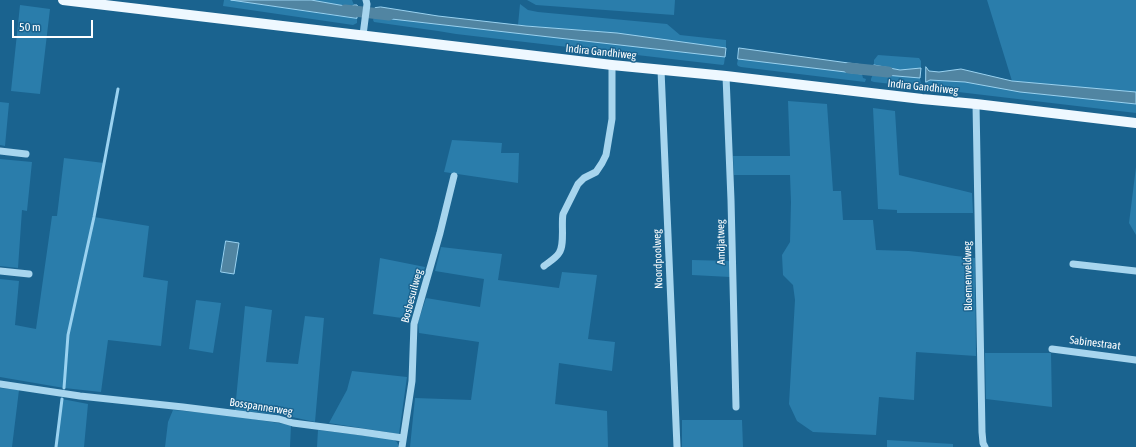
<!DOCTYPE html>
<style>
body{margin:0}
#map{position:relative;width:1136px;height:447px;overflow:hidden;background:#1a638f;font-family:"Asap Condensed",sans-serif}
canvas{display:block}
.scale{position:absolute;left:12px;top:20px;width:81px;height:18px;box-sizing:border-box;border:2px solid #fff;border-top:0;padding-left:5px;font-size:12px;line-height:14px;white-space:nowrap;color:#fff;-webkit-text-stroke:3px #1a638f;paint-order:stroke}
</style>
<div id="map">
<canvas width="1136" height="447"></canvas>
<div class="scale">50 m</div>
</div>
<script>
const g = document.querySelector('canvas').getContext('2d');
g.lineJoin = 'round';
function paint(path, color) { g.fillStyle = color; g.fill(path, 'evenodd'); }
function stroke(path, color, width, dash) { g.strokeStyle = color; g.lineWidth = width; g.lineCap = dash ? 'butt' : 'round'; g.setLineDash(dash || []); g.stroke(path); }
function label(font, color, halo, rows, align = 'center') {
  g.font = font + ' "Asap Condensed",sans-serif'; g.lineWidth = 3; g.setLineDash([]); g.textBaseline = 'middle'; g.strokeStyle = halo; g.fillStyle = color; for (const [text, x, y, turn = 0] of rows) {
    g.save(); g.translate(x, y); g.rotate((+turn || 0) * Math.PI / 180); g.textAlign = isNaN(turn) ? turn : align; if (halo) g.strokeText(text, 0, 0); g.fillText(text, 0, 0); g.restore();
  }
}
const green = new Path2D(`
 M224,0h7l126,18v5l-4,2 -130,-19z
 M296,0h56l2,5 -2,2 -41,-7z
 M527,0h148l-1,15 -138,-10z
 M987,0h149v92l-124,-11z
 M520,4l8,6 10,2 129,12 13,11 46,5v8l-109,-15 -99,-8z
 M20,5l30,4 -10,85 -29,-3z
 M374,17l351,40 -1,7 -1,1 -267,-31 -18,-3 -64,-9 -1,-2z
 M878,55l41,3 2,3v7l-21,2 -26,-5v-5z
 M738,59l124,15 1,4 3,1 -1,3 -124,-15 -3,-1 -1,-2z
 M873,74l47,4 1,7 -3,2 -44,-5 -3,-1v-2z
 M930,80l35,2 55,10 116,12v9l-203,-24 -6,-1 -2,-3 1,-3z
 M788,101l39,3 6,87h8l2,29h30l3,30 33,1 66,7 1,98 -60,-4 -2,48 -35,-3 -3,38 -63,-3 -16,-11 -8,-17 6,-104 -2,-15 -10,-10 -1,-20 8,-13 1,-40 -1,-27h-56l-1,-19h57z
 M0,102l9,1 -4,43 -5,-1z
 M873,108l22,3 4,64 73,18 1,20h-76v-3l-19,-1z
 M452,140l50,3 -1,10h18l-1,30 -74,-11z
 M64,158l40,5 -10,54 55,9 -6,51 25,4 -7,65 -53,-6 -7,52 -37,-4 -64,-11v-98l19,2 -4,44 21,4 16,-113h5z
 M0,159l32,3 -5,49 -5,-1 -4,58 -18,-2z
 M1136,167v68l-7,-12z
 M441,247l61,7 -4,26 61,8 3,-16 35,3 -9,64 27,3 -3,29 -53,-8 -4,41 52,7 1,36h-198l5,-49 56,2 8,-58 -60,-9 -1,-11 8,-24 54,9 4,-28 -49,-8z
 M380,258l45,9 -16,52 -36,-5z
 M692,260l38,1v16l-38,-2z
 M196,300l25,3 -8,50 -24,-4z
 M245,306l27,4 -6,52 32,2 7,-48 19,2 -9,104 -32,-7 -48,-5z
 M985,353h66l1,54 -66,-8z
 M352,371l55,6 -8,57 -70,-11 18,-33z
 M0,388l19,2 -7,57h-12z
 M62,399l26,5 -4,43h-28z
 M173,410l54,5 64,10 -1,22h-125l3,-25z
 M682,420h60l1,27h-61z
 M318,430l74,9 5,3 2,5h-82z
 M887,440l66,4v3h-66z`);
const water = new Path2D(`
 M231,0h80l40,7 3,-2h3l1,2 -1,11z
 M381,7l57,9 88,10 91,7 109,15 -1,9 -351,-40 1,-9z
 M739,48l124,17 -1,9 -124,-15z
 M874,65l26,5 21,-2 -1,10 -47,-4z
 M926,67l3,4 10,1 22,-3 51,12 124,11v12l-116,-12 -55,-10 -35,-2 -4,2z
 M226,241l13,2 -5,31 -13,-2z`);
const stream = new Path2D(`
 M64,388l4,-53 26,-118 24,-128
 M56,447l6,-48`);
const canal = new Path2D(`
 M345,10l44,5
 M849,68l39,4`);
const minor = new Path2D(`
 M363,35l4,-31 -1,-4
 M661,70l16,377
 M726,76l5,124 5,207
 M976,104l6,328 1,11 2,4
 M0,151l26,3
 M1073,264l63,7
 M544,266c5,-4 12,-8 15,-13 6,-8 2,-29 4,-39l15,-30 6,-6 12,-6 6,-9 4,-8 6,-36v-54
 M0,271l29,3
 M1052,349l84,11
 M0,384l80,12 103,11 96,12 14,4 69,9 41,6
 M402,447l10,-66 2,-57 26,-91 14,-57`);
const major = new Path2D(`
 M63,0l549,65 114,11 196,23 54,5 160,19`);
const streetNames = [
 ["Indira Gandhiweg",601,52,6],
 ["Indira Gandhiweg",923,87,6],
 ["Amdjatweg",721,242,-91],
 ["Noordpoolweg",658,259,-92],
 ["Bloemenveldweg",968,276,-91],
 ["Bosbesuilweg",412,296,-75],
 ["Sabinestraat",1095,343,7],
 ["Bosspannerweg",261,407,9]
];
paint(green, '#2a7dab');
paint(water, '#5185a2');
stroke(water, '#9ad2f0', 1);
stroke(stream, '#9ad2f0', 3);
stroke(canal, '#5185a2', 11);
stroke(minor, '#a7d5ee', 7);
stroke(major, '#eef8ff', 10);
label('11px', '#fff', '#1a638f', streetNames);
</script>
